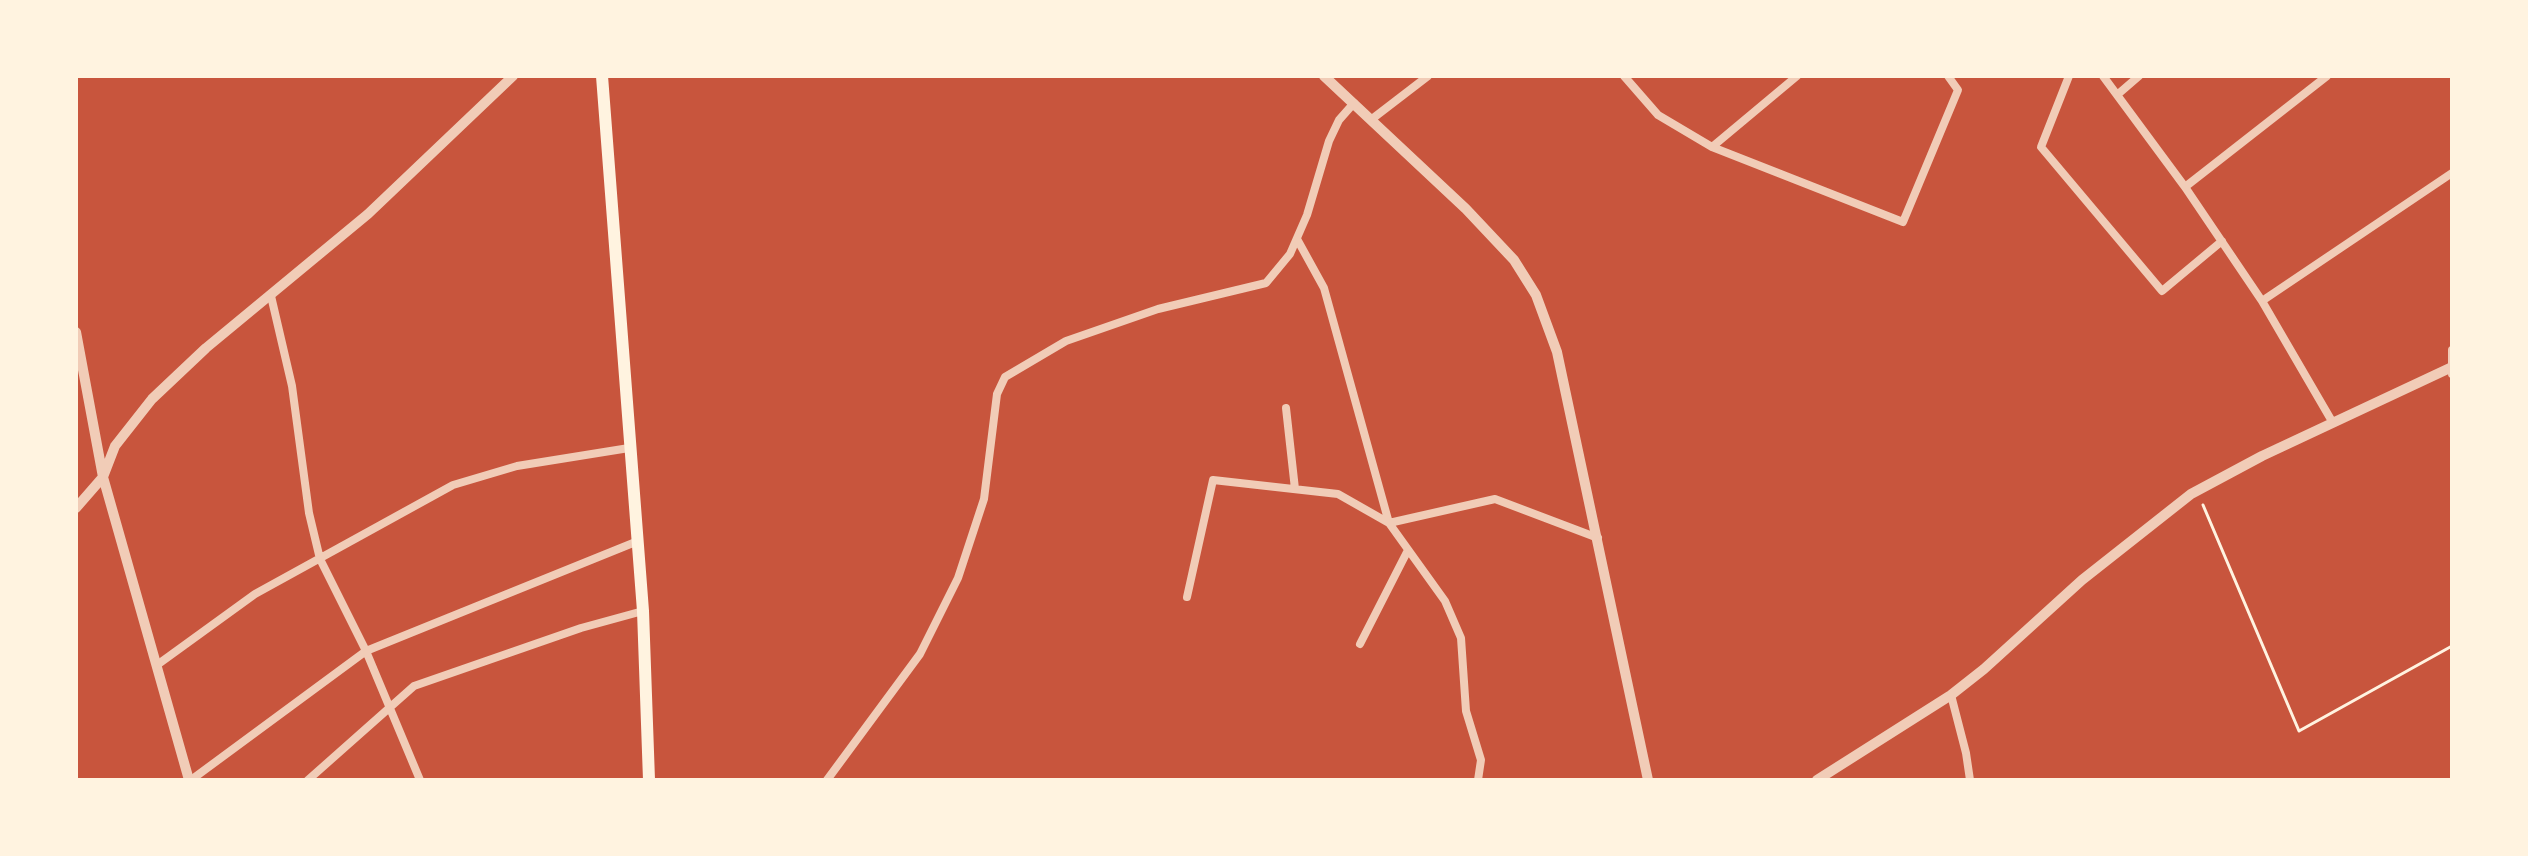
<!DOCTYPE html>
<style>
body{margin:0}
#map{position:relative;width:2528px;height:856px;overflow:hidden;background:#c8553d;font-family:"Noto Serif",serif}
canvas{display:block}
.frame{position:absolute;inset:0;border:78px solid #fff3e0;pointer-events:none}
</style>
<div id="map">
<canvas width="2528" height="856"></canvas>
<div class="frame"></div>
</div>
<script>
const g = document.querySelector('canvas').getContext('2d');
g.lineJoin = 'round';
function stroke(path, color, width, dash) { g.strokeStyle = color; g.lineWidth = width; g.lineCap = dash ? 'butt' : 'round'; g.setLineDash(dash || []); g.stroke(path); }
const path = new Path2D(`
 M2203,505l96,226 153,-85`);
const minor = new Path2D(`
 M1624,76l34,39 54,32 191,75 55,-132 -10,-14
 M2069,76l-28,71 121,144 60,-50
 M2103,76l82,111 77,114 71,122
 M2117,95l22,-19
 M1372,119l56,-43
 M1712,147l85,-71
 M2185,187l142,-111
 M1297,239l27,49 65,235 56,78 16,37 5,73 15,49 -3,20
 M271,296l21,90 17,127 11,46 46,92 54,129
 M2262,301l190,-128
 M2452,350v24
 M1286,408l9,81
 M1187,597l26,-117 125,14 51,29 106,-24 103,39
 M1360,644l48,-94
 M157,665l98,-71 198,-109 64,-19 112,-18
 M1951,695l15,58 4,27
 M191,780l175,-129 272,-110
 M308,780l106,-94 167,-58 62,-17
 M827,780l93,-126 38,-76 26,-79 13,-105 8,-17 61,-36 92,-32 108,-26 24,-29 17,-39 22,-74 10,-21 15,-17`);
const tertiary = new Path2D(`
 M1324,76l142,133 48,51 22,35 21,57 91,428
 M76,332l27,145 86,303
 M76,508l27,-31 12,-31 37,-47 54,-51 162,-134 145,-138
 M1817,780l134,-85 33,-26 98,-89 109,-86 71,-38 190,-89`);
const primary = new Path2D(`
 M602,76l41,535 6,169`);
stroke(path, '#fff3e0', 3);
stroke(minor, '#f1ccb7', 8);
stroke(tertiary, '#f1ccb7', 10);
stroke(primary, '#fff3e0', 12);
</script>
